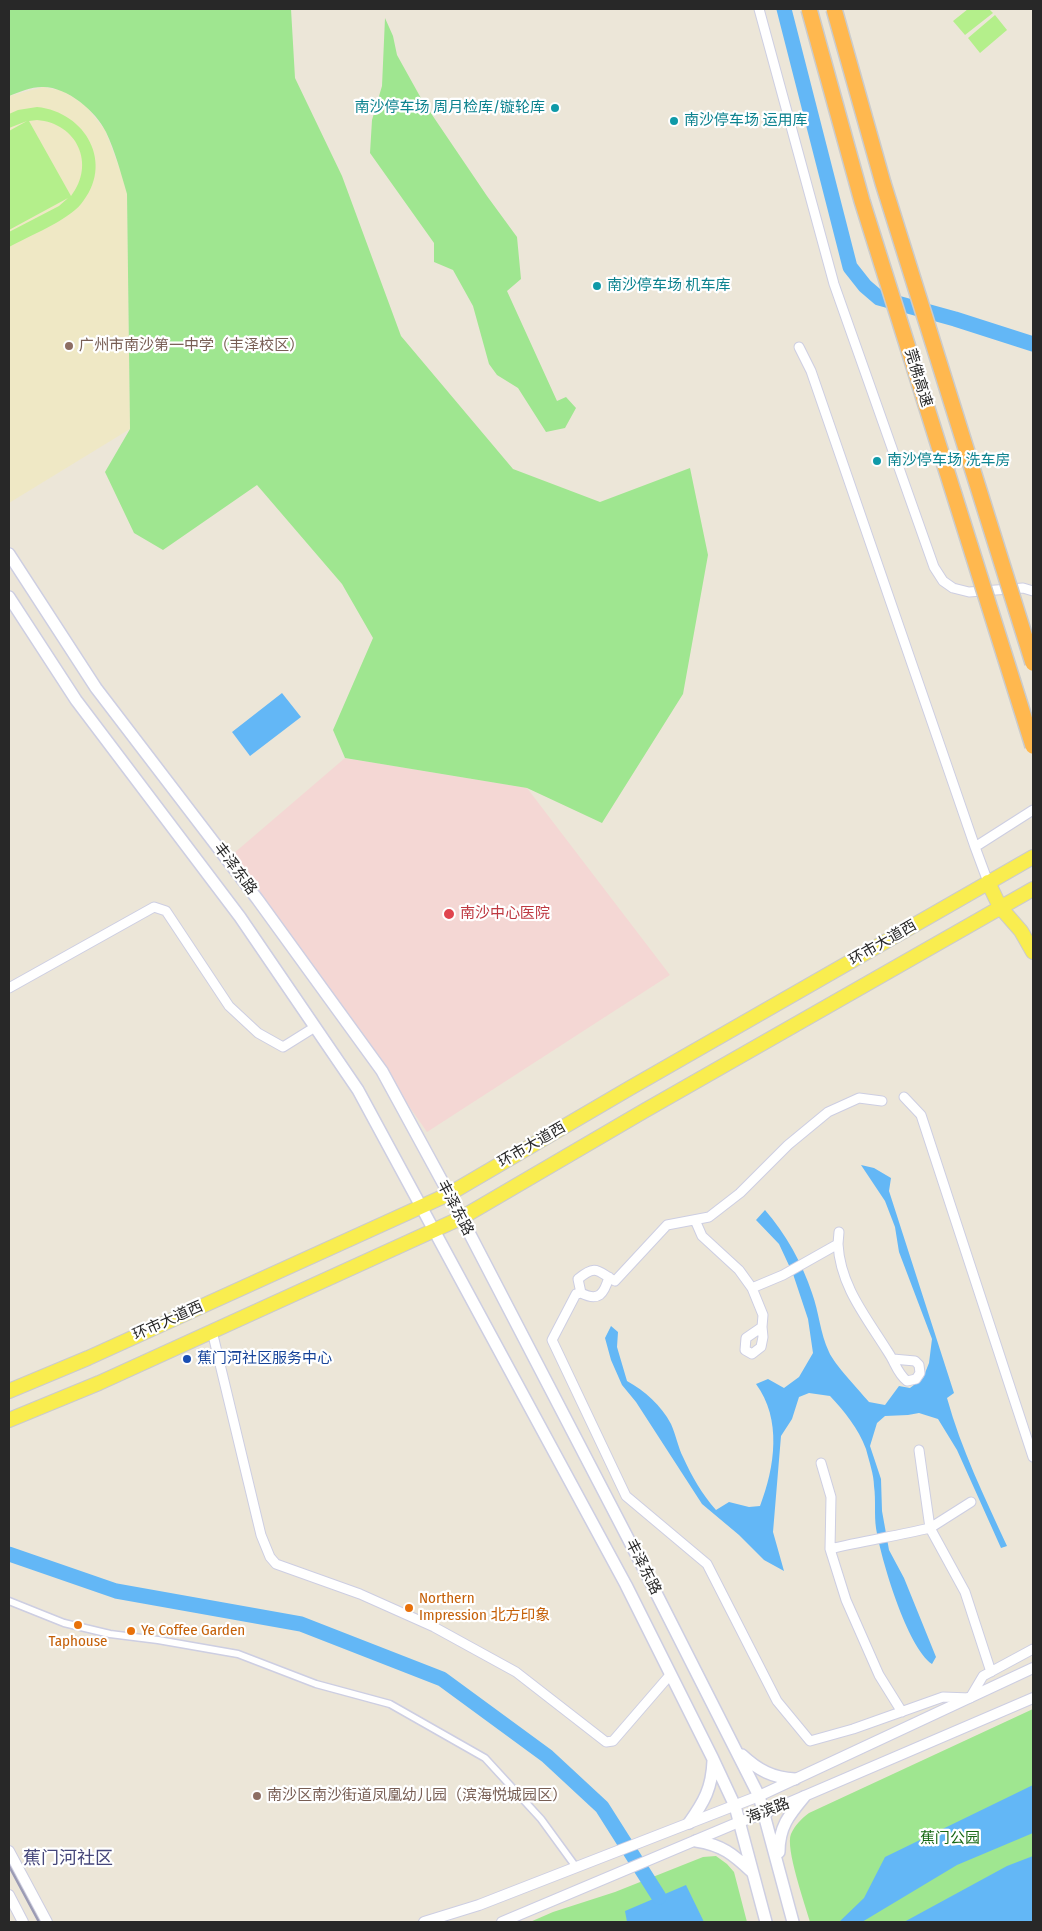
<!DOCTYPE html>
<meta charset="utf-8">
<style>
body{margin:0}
#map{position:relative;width:1042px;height:1931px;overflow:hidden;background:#ece6d8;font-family:"Fira Sans Condensed",sans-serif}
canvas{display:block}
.frame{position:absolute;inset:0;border:10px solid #282828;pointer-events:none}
</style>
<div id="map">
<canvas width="1042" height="1931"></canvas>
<div class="frame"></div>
</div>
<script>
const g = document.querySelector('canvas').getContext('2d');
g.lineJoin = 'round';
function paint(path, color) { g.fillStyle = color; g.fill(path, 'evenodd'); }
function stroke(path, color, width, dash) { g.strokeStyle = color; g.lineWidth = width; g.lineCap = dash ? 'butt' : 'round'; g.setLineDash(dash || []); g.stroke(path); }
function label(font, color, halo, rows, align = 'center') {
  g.font = font + ' "Fira Sans Condensed","Noto Sans SC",sans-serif'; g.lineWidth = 4.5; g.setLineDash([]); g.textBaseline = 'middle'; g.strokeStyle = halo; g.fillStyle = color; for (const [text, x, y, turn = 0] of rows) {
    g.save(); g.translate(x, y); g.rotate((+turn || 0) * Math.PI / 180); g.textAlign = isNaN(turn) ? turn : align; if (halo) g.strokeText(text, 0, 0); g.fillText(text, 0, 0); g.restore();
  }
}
const education = new Path2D(`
 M43,87l21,4 22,15 19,24 17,45 5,19 3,235 -121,74v-407z`);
const medical = new Path2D(`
 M345,758l182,30 143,187 -243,157 -194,-278z`);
const green = new Path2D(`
 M9,9h282l4,69 47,98 59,160 112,133 87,33 90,-34 18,87 -25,139 -81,129 -75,-35 -182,-30 -12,-28 40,-92 -31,-54 -85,-99 -94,65 -29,-17 -29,-61 25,-43 -3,-235c-6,-21 -12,-43 -21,-62 -10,-21 -40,-46 -64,-45 -11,0 -23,5 -33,9z
 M385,18l8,18 4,19 25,45 65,96 30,41 4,42 -14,12 50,110 9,-4 10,11 -11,20 -19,4 -28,-44 -21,-13 -8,-11 -16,-58 -20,-36 -19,-8v-19l-64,-90 2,-33 10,-34z
 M1033,1709v213h-223c-5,-18 -25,-74 -19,-88 4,-9 10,-15 18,-21z
 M716,1856l11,8 7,8 13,50h-217l23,-10 62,-20 88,-35z`);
const pitch = new Path2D(`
 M968,9h21l4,4 -28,22 -12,-14z
 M995,15l12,15 -27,23 -12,-15z
 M37,107c49,5 78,57 44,97 -14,17 -52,32 -72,43v-15l50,-26 9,-8 -59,32v-99l18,-10 -18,7v-14l9,-4zM37,120c40,3 59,44 34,76l-42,-75z`);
const water = new Path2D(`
 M282,693l19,24 -51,39 -18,-24z
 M861,1165l13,3 17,10 -2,13 65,202 -7,5c14,51 38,100 60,148l-6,2 -44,-98 -19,-31 -19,-6 -11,2 -23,1 -8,7 -7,23 11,33 1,32 7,39 15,28 32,79 -4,7c-25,-17 -51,-105 -56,-136 -2,-13 0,-28 -2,-42 0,-11 -5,-25 -8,-37 -8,-21 -21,-37 -36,-53l-21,-3 -10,4 -7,22 -11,17 -8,96 11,39 -20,-11 -25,-25 -37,-31 -66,-102 -14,-17 -11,-25 -6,-22 6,-12 7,6 -1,15 10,34c18,10 34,24 44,43 5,11 7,23 12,33 9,20 19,37 33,53l13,-8 20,5 11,-1c15,-39 22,-87 -4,-122l12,-5 16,9 15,-11 14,-24 -5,-34 -15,-45 -14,-30 -23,-24 9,-10c21,24 37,53 47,83 7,19 8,40 17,59 5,12 30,38 40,50l16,3 14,-19 11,2 13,-10 6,-15 3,-24 -33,-87 -4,-25 -10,-26z
 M1033,1785v48l-76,32 -95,57h-23l25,-24 21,-41z
 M1033,1856v66h-129l103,-56z
 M686,1885l18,37h-77l-2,-11z`);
const river = new Path2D(`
 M784,9l66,258 15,19 14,12 76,21 78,25
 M9,1554l107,37 185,33 141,55 105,77 55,51 57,90`);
const pedestrian = new Path2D(`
 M9,1601l55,22 46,11 48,6 80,14 78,30 74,20 95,54 56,61 35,48`);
const minor = new Path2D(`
 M759,9l75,275 100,283 9,14 10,7 16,4 54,-4 10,3
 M799,347l12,24 164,476
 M988,882l-13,-35 58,-37
 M9,988l145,-81 12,4 63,95 29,27 25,14 32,-20
 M904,1097l17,18 112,342
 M695,1220l7,16 37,34 13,18 11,27 -1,12 1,10 -2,10 -9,7 -7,-4 1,-12 16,-11
 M838,1244c2,42 29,74 50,108 7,10 9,21 19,29l9,-2 4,-6 -1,-8 -4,-4 -22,-2
 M609,1277c-5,17 -10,25 -28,16l-3,-14c19,-16 20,-7 37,2l52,-56 42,-8 31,-24 48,-48 40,-33 31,-14 23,3
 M752,1288l31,-13 55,-31 1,-12
 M581,1293l-5,1 -24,46 74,156 81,68 70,137 33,40 43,-12 90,-32 27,1 13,-22 50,-27
 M212,1331l49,204 9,22 6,7 84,30 74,33 82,45 90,70 7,-1 57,-66
 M919,1450l11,78 41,-26
 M821,1463l10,34 -1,52 16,51 33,75 23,37
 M830,1549c33,-8 66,-13 100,-21l35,64 26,80`);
const tertiary = new Path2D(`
 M9,1851l38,71
 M9,1895l14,27
 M424,1922l55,-17 280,-109 274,-128
 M502,1922l237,-100 26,-9 268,-115`);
const secondary = new Path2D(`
 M9,554l87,134 162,212 124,171 67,123 198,381 112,221 34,126
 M9,597l67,103 164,217 118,173 268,495 87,174 22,47 31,116
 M742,1755c16,15 31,23 53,24
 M689,1823c15,-21 23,-35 24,-62
 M696,1841c26,4 37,13 56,31
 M779,1852c0,-25 10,-37 25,-55`);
const primary = new Path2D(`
 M988,882l12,25 21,24 12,21
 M9,1391l79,-33 361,-164 181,-106 403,-231
 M9,1420l90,-37 362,-165 183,-107 389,-222`);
const rail = new Path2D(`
 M9,1866l30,56`);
const motorwayBridge = new Path2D(`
 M809,9l53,192 171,545
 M834,9l49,174 150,480`);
const markers = [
 [555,108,5,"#0f9aa8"],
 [674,121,5,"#0f9aa8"],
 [597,286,5,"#0f9aa8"],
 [69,346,5,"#8d6e63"],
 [877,461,5,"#0f9aa8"],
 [449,914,6,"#e0444e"],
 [187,1359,5,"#1a4fb4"],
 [409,1608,5,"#e8710a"],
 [78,1625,5,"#e8710a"],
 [131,1631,5,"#e8710a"],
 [257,1796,5,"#8d6e63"]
];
const cultureNames = [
 ["南沙停车场 周月检库/镟轮库",545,108,"right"],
 ["南沙停车场 运用库",684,121],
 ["南沙停车场 机车库",607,286],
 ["南沙停车场 洗车房",887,461]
];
const educationNames = [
 ["广州市南沙第一中学（丰泽校区）",79,346],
 ["南沙区南沙街道凤凰幼儿园（滨海悦城园区）",267,1796]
];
const streetNames = [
 ["莞佛高速",918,378,73],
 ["丰泽东路",235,869,53],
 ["环市大道西",883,943,-30],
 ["环市大道西",532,1145,-30],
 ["丰泽东路",455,1208,62],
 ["环市大道西",168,1321,-24],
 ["丰泽东路",643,1567,63],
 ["海滨路",768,1811,-21]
];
const healthNames = [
 ["南沙中心医院",460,914]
];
const transitNames = [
 ["蕉门河社区服务中心",197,1359]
];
const foodNames = [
 ["Northern",419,1599],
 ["Impression 北方印象",419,1616],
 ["Ye Coffee Garden",141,1631],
 ["Taphouse",78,1642,"center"]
];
const parkNames = [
 ["蕉门公园",950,1839]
];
const quarterNames = [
 ["蕉门河社区",68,1859]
];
paint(education, '#efe8c5');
paint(medical, '#f4d7d4');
paint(green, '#9fe690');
paint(pitch, '#b4ef8b');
paint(water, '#63b7f6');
stroke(river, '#63b7f6', 15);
stroke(pedestrian, '#cdcee2', 9);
stroke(minor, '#cdcee2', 11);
stroke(tertiary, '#cdcee2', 12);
stroke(secondary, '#cdcee2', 14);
stroke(primary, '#cbcbcb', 16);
stroke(pedestrian, '#fff', 6);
stroke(minor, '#fff', 9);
stroke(tertiary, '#fff', 10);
stroke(secondary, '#fff', 11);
stroke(primary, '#f9ed4f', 14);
stroke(rail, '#9b9bb4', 2.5);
stroke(motorwayBridge, '#cbcbcb', 18, []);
stroke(motorwayBridge, '#ffb84f', 15);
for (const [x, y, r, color] of markers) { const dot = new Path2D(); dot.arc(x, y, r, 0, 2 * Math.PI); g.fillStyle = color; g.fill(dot); stroke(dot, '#fff', 2); }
label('15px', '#0d838f', '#fff', cultureNames, 'left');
label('15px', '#785e54', '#fff', educationNames, 'left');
label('15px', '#282828', '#fff', streetNames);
label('15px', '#be3a42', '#fff', healthNames, 'left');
label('15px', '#164399', '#fff', transitNames, 'left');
label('15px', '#c56008', '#fff', foodNames, 'left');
label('15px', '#186815', '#fff', parkNames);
label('18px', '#46477b', '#fff', quarterNames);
</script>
